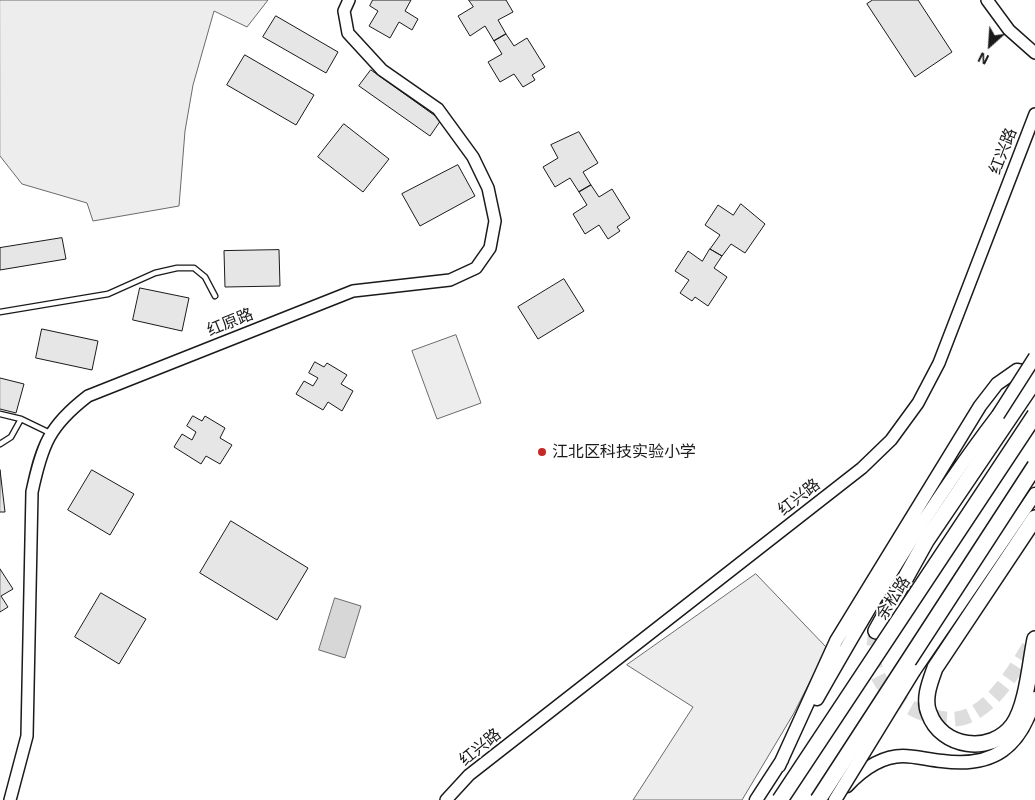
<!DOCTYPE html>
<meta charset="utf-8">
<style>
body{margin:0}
#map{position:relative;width:1035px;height:800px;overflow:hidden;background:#fff;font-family:"Exo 2",sans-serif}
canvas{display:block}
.north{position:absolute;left:965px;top:20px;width:50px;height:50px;-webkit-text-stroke:4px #fff;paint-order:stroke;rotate:206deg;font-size:14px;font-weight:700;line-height:20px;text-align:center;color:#1a1a1a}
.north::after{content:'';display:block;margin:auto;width:18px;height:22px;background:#1a1a1a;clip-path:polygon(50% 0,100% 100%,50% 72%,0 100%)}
</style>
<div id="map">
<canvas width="1035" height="800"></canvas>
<div class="north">N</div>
</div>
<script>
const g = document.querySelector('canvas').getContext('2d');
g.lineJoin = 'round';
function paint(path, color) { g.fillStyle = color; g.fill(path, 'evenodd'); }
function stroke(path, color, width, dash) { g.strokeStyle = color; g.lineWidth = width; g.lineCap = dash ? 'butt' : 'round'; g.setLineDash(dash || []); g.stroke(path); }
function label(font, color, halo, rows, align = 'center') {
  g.font = font + ' "Exo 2","Noto Sans SC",sans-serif'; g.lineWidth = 4; g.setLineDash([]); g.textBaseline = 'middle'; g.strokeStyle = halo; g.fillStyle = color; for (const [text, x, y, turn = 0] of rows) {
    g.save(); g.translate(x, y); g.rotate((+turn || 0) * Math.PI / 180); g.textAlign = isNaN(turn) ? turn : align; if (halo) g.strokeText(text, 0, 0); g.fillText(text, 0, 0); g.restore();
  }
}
const built = new Path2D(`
 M0,0h268l-21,27 -33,-16 -21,74 -8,46 -6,75 -86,15 -6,-18 -65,-19 -22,-28z
 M456,335l25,68 -44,16 -25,-68z
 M756,574l71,74 -33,65 -52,87h-109l60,-93 -66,-42z`);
const water = new Path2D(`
 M335,598l26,8 -16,52 -26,-8z`);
const building = new Path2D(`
 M373,0h38l-6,11 13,8 -6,11 -13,-8 -9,16 -21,-12 9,-15 -8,-5z
 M469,0h37l7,12 -15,8 8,14 -12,7 -9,-15 -15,10 -12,-20 15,-9z
 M873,0h45l34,52 -37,25 -48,-73z
 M276,16l62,36 -12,21 -63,-36z
 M506,34l8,12 13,-8 18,29 -13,8 3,5 -12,7 -9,-13 -14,8 -12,-20 14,-8 -8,-13z
 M245,55l69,40 -18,30 -69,-40z
 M371,70l70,50 -11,16 -71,-50z
 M344,124l45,35 -26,33 -45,-35z
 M579,132l19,31 -15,9 8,13 -12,7 -9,-14 -15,9 -12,-20 15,-9 -7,-13z
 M458,165l17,31 -55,30 -18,-32z
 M591,185l8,12 13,-8 18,29 -13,9 3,4 -12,8 -9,-14 -14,9 -12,-20 14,-9 -8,-13z
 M741,204l24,20 -20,29 -14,-9 -9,12 -12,-7 10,-14 -15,-10 13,-20 15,10z
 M62,238l4,21 -66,11v-22z
 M710,249l12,7 -8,12 13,9 -19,29 -13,-9 -3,4 -12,-8 9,-13 -14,-9 13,-20 14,10z
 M279,250l1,36 -55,1 -1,-36z
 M564,279l20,32 -46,28 -20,-32z
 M140,288l49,10 -7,33 -49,-11z
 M42,329l56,12 -6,29 -56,-12z
 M315,362l9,5 3,-4 20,12 -6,9 12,7 -11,20 -14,-9 -5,8 -27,-16 8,-13 9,5 5,-8 -9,-5z
 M0,378l24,6 -8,29 -16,-4z
 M193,416l9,5 3,-5 20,12 -5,10 12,7 -12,19 -14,-8 -5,8 -27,-17 8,-13 10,6 4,-8 -9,-6z
 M0,470l5,42h-5z
 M92,470l42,24 -24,41 -42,-25z
 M231,521l77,47 -31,52 -77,-47z
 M0,569l13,20 -12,7 7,11 -8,5z
 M101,593l45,26 -27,45 -44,-27z`);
const trunkTunnel = new Path2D(`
 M876,631c-2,15 -5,30 2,45 12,26 56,49 84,42 33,-9 56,-54 73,-81`);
const service = new Path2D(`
 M0,312l108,-18 47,-21 22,-5h17l11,9 10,19
 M0,414l21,5 29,14
 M0,444l11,-7 10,-18`);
const tertiary = new Path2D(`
 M987,0l22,30 26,23
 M10,800l17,-64 5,-244c10,-47 17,-66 56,-96l265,-105 97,-11 26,-12 14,-20 5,-27 -7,-33 -15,-31 -35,-48 -56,-39 -34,-37 -4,-22 5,-11
 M446,800l23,-25 393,-307 29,-28 27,-37 21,-40 96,-249`);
const secondary = new Path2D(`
 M914,671l121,-177
 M817,699c55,-97 113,-195 181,-284
 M779,766l57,-125 144,-235 17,-22 20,-14 18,3
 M847,786c15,-16 33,-30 56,-30 13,0 26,4 39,5 52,7 79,-14 93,-63
 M756,800l26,-40`);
const trunk = new Path2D(`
 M1035,518l-100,150c-5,14 -12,31 -6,45 12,35 62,42 84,12 14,-20 17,-62 22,-86
 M876,631l50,-90 109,-161`);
const secondaryBridge = new Path2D(`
 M998,415l37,-58
 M835,800l79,-129`);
const trunkBridge = new Path2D(`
 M780,800l255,-385
 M818,800l217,-334`);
const markers = [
 [542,452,5,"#c62828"]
];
const streetNames = [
 ["红兴路",1003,151,-69],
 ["红原路",230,322,-22],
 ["红兴路",799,497,-38],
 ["余松路",893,598,-57],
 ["红兴路",480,747,-39]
];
const poiNames = [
 ["江北区科技实验小学",552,452]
];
paint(built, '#ededed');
stroke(built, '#6a6a6a', 1);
paint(water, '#d7d7d7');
stroke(water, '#6a6a6a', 1);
paint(building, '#e6e6e6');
stroke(building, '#1a1a1a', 1);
stroke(trunkTunnel, '#ddd', 15, [15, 8]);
stroke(service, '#1a1a1a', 7);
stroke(tertiary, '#1a1a1a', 14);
stroke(secondary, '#1a1a1a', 15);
stroke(trunk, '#1a1a1a', 18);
stroke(service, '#fff', 4.5);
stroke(tertiary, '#fff', 11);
stroke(secondary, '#fff', 12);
stroke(trunk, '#fff', 15);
stroke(secondaryBridge, '#1a1a1a', 15, []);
stroke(trunkBridge, '#1a1a1a', 18, []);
stroke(secondaryBridge, '#fff', 12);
stroke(trunkBridge, '#fff', 15);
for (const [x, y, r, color] of markers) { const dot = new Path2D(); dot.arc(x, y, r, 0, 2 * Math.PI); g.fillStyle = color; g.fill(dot); stroke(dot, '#fff', 2); }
label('16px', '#1a1a1a', '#fff', streetNames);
label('16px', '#1a1a1a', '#fff', poiNames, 'left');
</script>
